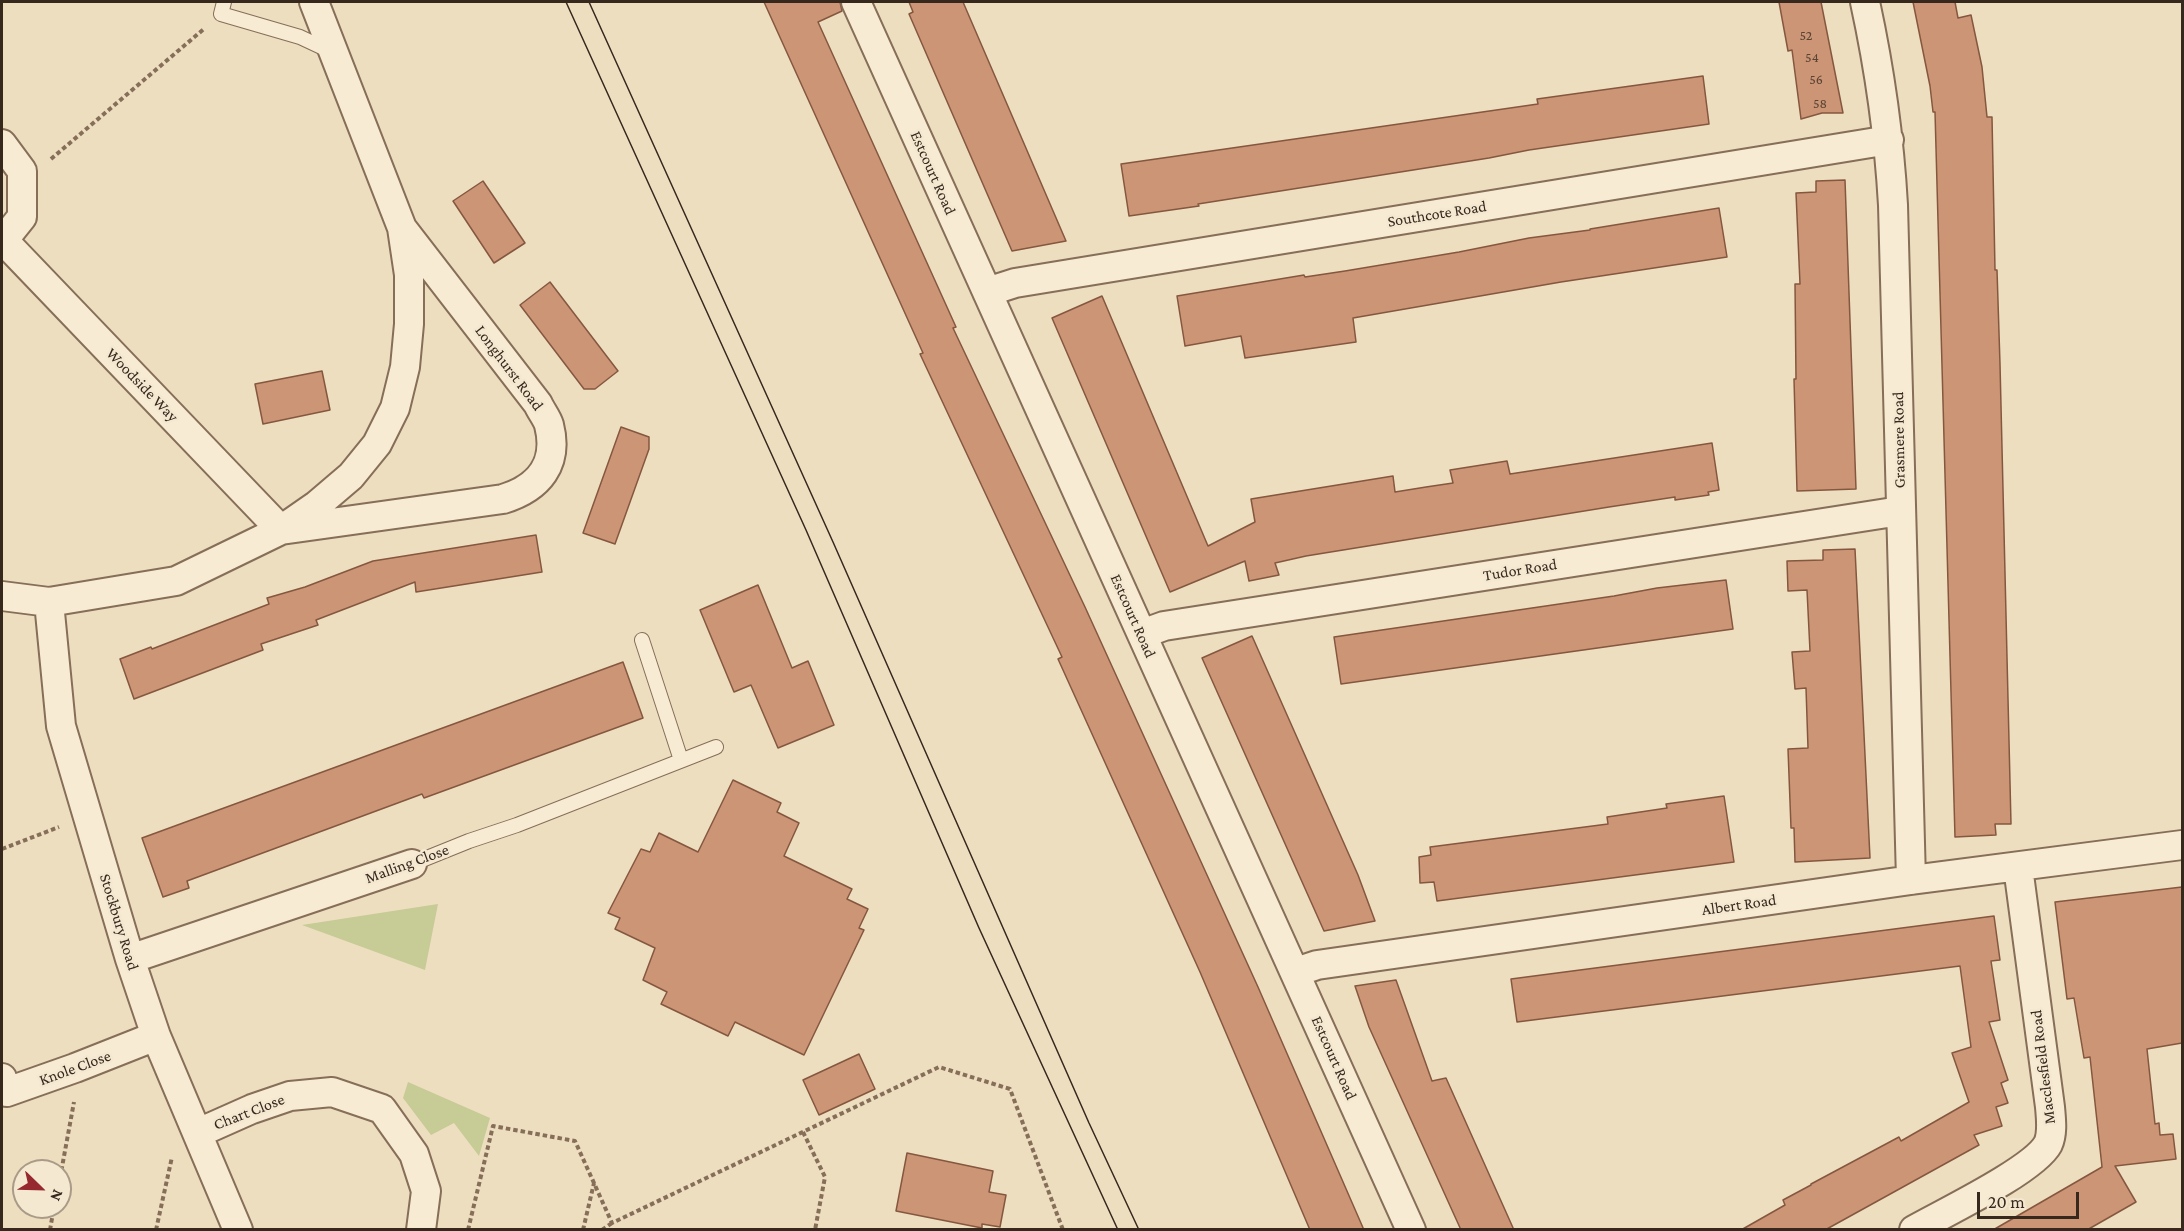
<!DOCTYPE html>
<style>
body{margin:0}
#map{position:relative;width:2184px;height:1231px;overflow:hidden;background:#eddec0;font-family:"Crimson Pro",serif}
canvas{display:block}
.frame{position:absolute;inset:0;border:3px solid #36281d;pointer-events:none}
.north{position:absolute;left:12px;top:1159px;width:60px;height:60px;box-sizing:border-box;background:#f5e8d0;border:2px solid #a99b88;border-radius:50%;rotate:113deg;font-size:16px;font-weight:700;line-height:24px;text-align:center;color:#36281d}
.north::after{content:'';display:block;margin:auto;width:21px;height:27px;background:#95292f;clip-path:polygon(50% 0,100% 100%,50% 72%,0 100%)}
.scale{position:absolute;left:1977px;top:1192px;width:102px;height:27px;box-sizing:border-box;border:3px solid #36281d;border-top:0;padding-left:8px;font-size:18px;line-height:21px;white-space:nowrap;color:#36281d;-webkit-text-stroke:4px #f5e8d0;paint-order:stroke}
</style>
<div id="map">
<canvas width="2184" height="1231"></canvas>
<div class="frame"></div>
<div class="north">N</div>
<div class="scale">20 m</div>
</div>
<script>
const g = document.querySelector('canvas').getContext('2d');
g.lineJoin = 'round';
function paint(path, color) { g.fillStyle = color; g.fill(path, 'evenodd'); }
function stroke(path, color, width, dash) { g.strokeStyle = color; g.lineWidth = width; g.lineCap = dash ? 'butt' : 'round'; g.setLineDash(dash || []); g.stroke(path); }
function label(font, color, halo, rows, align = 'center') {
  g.font = font + ' "Crimson Pro",serif'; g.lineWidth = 5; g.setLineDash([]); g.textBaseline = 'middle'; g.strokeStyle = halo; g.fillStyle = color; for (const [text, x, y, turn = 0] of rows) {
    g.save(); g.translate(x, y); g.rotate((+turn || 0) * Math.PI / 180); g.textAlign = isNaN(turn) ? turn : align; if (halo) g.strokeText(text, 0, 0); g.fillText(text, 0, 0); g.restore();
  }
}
const green = new Path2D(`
 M438,904l-13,66 -123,-45z
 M408,1082l82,36 -11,38 -25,-33 -23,12 -28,-37z`);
const building = new Path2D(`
 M764,2h76l2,9 -24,11 138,305 -3,1 132,279 173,380 106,243h-54l-110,-258 -142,-313 4,-2 -142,-303 3,-1z
 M909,2h54l103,239 -54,10 -103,-237 4,-2z
 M1779,2h42l22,111h-21l-21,6 -9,-69 -4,1z
 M1913,2h42l3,16 13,-3 11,52 5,50h5l3,153h2l3,94 11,460h-16l1,11 -41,2 -20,-725h-2l-3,-26z
 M1703,76l6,48 -180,26 -40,8 -291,46 1,2 -70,10 -8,-52 417,-60 -1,-5z
 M1845,180l11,309 -59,2 -3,-112h2l-1,-95h5l-4,-91 20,-1v-11z
 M483,181l42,62 -31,20 -41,-62z
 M1719,208l8,49 -166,25 -208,36 3,24 -111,16 -4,-22 -56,10 -8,-50 127,-21 1,2 40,-6 114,-19 70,-14 61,-8v-1z
 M550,282l68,89 -23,18h-11l-64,-84z
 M1102,296l106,250 47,-24 -4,-23 142,-23 2,16 31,-5 27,-4 -3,-13 57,-9 3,13 202,-31 7,47 -11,2 1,3 -34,5v-3l-66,10 -303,49 -31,7 4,12 -30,6 -4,-20 -75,31 -118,-274z
 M322,371l8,39 -67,14 -8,-40z
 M621,427l28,10v12l-34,95 -32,-11z
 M536,535l6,37 -126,20 -1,-10 -99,38 2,5 -57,19 2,6 -129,49 -14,-40 31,-12 1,2 117,-45 -2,-6 38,-11 68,-26z
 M1855,549l15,309 -75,4 -1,-34h-3l-3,-79 20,-1 -2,-60 -11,1 -3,-37 18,-1 -3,-61 -19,1 -1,-30 36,-1v-10z
 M1726,580l7,49 -392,55 -7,-47 280,-41 43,-8z
 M758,585l34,83 16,-7 26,64 -56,23 -27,-63 -17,7 -34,-82z
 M1252,636l106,239 17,46 -51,10 -122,-273z
 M623,662l20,56 -219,80 -2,-4 -235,87 2,7 -26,9 -21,-59z
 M733,780l48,23 -4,9 22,11 -15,33 68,33 -5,10 21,10 -9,19 5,2 -60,125 -69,-33 -7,14 -67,-32 6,-12 -24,-12 12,-32 -40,-19 5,-11 -12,-5 33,-64 9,3 9,-19 39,19z
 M1724,796l10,66 -297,39 -3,-19 -14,1 -1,-26 12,-2 -1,-8 178,-23 -1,-7 60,-9 -1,-4z
 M2182,887v156l-35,6 8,75 4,-1 1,12 13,-1 3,25 -61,7 21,36 -49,28h-94l109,-63 -12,-110 -6,1 -10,-60 -7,1 -12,-97z
 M1994,916l6,44 -9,1 9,59 -11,2 19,58 -7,3 7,20 -12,4 6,19 -28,9 5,10 -154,85h-84l44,-25 -2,-5 28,-15v-1l88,-47 2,4 68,-39 -17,-49 19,-6 -11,-81 -443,56 -6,-43z
 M1396,980l36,101 14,-3 68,152h-53l-92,-203 -14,-41z
 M859,1054l16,35 -56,26 -16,-35z
 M907,1153l86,18 -4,21 17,3 -6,32 -18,-3v4l-86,-17z`);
const path = new Path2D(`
 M51,159l154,-131
 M2,849l57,-22
 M803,1132l22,45 -10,53
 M60,1178l14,-76
 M50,1230l4,-23
 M156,1230l16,-73
 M468,1230l25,-104 82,15 37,82 327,-156 71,22 53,141
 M583,1230l11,-47
 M602,1230l10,-7`);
const lane = new Path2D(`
 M224,2l-3,12 79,23 32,15
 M642,640l39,120
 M412,864l57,-23 48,-16 199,-78`);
const street = new Path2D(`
 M856,2l555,1228
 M1865,2c15,69 24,132 28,203l18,675
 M2,144l20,27v46l-20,25
 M4,241l277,289 222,-31c36,-11 56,-35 46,-74 -2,-7 -8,-14 -11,-21l-136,-176
 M987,292l28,-9 874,-143
 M2,596l47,6 127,-21 105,-51 36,-25 34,-29 26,-32 18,-36 10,-41 4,-43v-49l-7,-47 -88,-226
 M49,602l12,124 69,233 26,77 82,194
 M1142,634l22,-8 736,-115
 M130,959l282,-95
 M1296,972l21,-7 594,-85 271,-35
 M2,1078l5,14 68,-24 81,-32
 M198,1133l54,-24 38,-13 42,-4 50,17 32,45 12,37 -5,39
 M1914,1230c30,-17 120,-60 134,-86 5,-11 3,-25 2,-37l-32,-240`);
const tram = new Path2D(`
 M566,2l240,528 173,398 139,302
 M589,2l244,540 256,581 50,107`);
const numberNames = [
 ["52",1806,36],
 ["54",1812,58],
 ["56",1816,80],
 ["58",1820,104]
];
const streetNames = [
 ["Estcourt Road",933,173,66],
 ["Southcote Road",1437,214,-9],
 ["Longhurst Road",509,368,53],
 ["Woodside Way",142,385,46],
 ["Grasmere Road",1899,440,-91],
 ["Tudor Road",1520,570,-9],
 ["Estcourt Road",1133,616,66],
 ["Malling Close",407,864,-20],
 ["Albert Road",1739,905,-8],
 ["Stockbury Road",119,922,73],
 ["Estcourt Road",1334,1058,66],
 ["Macclesfield Road",2043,1067,-97],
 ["Knole Close",75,1068,-20],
 ["Chart Close",249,1112,-21]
];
paint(green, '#c7cb95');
paint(building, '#cb9576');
stroke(building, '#85573f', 1.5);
stroke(lane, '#866e58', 16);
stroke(street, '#866e58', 32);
stroke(path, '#866e58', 4, [4.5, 3]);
stroke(lane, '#f8ebd3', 14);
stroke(street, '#f8ebd3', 28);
stroke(tram, '#36281d', 1.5);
label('14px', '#5b4333', null, numberNames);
label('16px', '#36281d', '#f5e8d0', streetNames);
</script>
